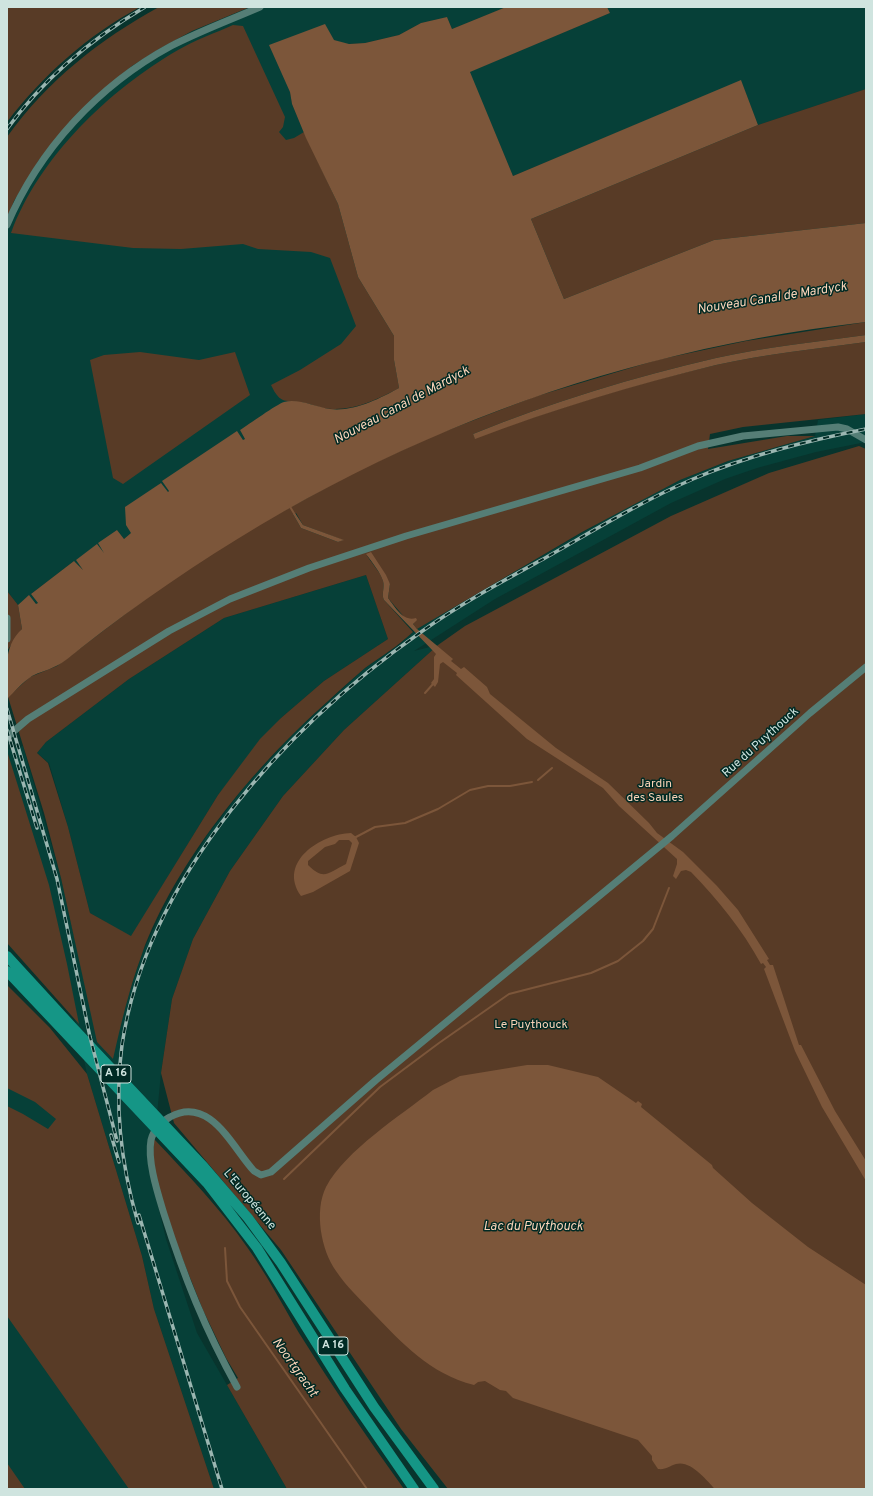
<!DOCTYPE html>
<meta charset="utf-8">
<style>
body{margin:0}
#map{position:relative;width:873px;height:1496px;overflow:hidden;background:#08342d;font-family:Overpass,sans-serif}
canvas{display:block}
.frame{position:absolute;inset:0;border:8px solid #cfe4df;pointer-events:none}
</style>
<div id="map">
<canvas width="873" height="1496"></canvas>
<div class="frame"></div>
</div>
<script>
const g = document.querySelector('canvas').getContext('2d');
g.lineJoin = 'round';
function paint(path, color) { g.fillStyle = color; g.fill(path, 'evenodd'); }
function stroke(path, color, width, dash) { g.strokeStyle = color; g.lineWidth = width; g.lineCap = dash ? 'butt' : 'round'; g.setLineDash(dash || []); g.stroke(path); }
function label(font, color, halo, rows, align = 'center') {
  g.font = font + ' Overpass,sans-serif'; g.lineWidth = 3; g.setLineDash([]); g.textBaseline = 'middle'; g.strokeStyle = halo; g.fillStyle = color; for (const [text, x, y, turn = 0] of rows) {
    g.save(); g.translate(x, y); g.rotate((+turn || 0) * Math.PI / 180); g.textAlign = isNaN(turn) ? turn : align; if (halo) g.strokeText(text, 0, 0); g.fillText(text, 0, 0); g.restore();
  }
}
const built = new Path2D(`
 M250,7h256l-54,22 -5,-12 -26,6 -22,12 -34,8 -19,1 -12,-4 -44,52 2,12 14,34 32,66 17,65 44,119 -159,42 5,9 -2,1 -6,-8 -74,50 6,9 -2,1 -7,-9 -29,50 -7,6 -7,-9 -12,23 -29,7 7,9 -9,-8 -43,33 7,9 -1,1 -8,-8 -11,9 -11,-14v-372l7,-18 25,-41 55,-63 38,-31 27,-17 33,-18z
 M607,7h259v82l-108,36 -17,-44 -228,95 -44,-104 141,-59z
 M866,414v28l-50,10 -59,16 -32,11 -54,24 -176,96 -81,52 24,-6 -94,85 -61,66 -53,75 -37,68 -21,60 -11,74 -10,104 15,62 31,94 90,156h-73l-60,-180 -12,-53 -55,-182 -22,-101 -58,-215v-8l16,-4 38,132 24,106 43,12 14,-43 21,-44 43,-72 39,-51 47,-51 72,-66 35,-24 18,-16 31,-19 172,-99 60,-31 48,-19 87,-25 3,-16z
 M366,575l22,64 -64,42 -43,37 -63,77 -87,142 -41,-24 -22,-86 -19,-64 -12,-10 9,-11 83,-63 95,-61z
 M7,1027l50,16 137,446h-187z`);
const green = new Path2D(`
 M7,7h133c-52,28 -97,68 -133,115z
 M159,7h91l-58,24 -33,18 -27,17 -38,31 -55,63 -25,41 -7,18v-82c40,-56 92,-97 152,-130z
 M233,25l10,1 42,91 -2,10 -4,5 7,8 8,-2 10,-6 34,72 20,73 36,59v24l5,28c-21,11 -43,22 -67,21 -9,0 -18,-4 -27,-6 -20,-4 -24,3 -34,-18l29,-15 41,-26 15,-18 -26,-68 -19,-6 -53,-3 -15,-5 -62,5 -48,-1 -122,-15c28,-76 98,-143 167,-183 17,-10 37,-17 55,-25z
 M866,89v134l-152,17 -150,59 -33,-80 227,-94z
 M866,322v13c-50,7 -101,12 -150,23 -83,19 -164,44 -243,76l2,4c79,-29 159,-54 241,-73 49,-11 100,-16 150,-23v72l-123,13 -33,7 -2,15 79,-13h28l-87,25 -48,19 -98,52 -165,97 -4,-5 2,-3 -10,-3 -17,-20 2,-14 -24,-30c5,9 14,17 17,27 2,7 -2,13 1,19l29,32c-15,14 -31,24 -48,36 -13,11 -26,23 -38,34 -73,65 -152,160 -185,252 -13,35 -21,70 -29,105l-16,-17 -36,-164 -17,-65 -36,-116 22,-20 27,-11 108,-82 89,-57 101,-55 78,-36 101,-39 123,-37 89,-19zM296,513l7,12 40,15 -5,2 -37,-14 -8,-14zM366,575l22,64 -64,42 -43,37 -21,21 -42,56 -87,141 -41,-23 -22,-86 -20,-64 -11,-10 9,-11 83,-63 95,-61z
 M140,352l59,8 36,-8 15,43 -127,89 -10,-6 -23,-118 14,-5z
 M859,446l7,3v1040h-418l-47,-60 -120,-179 -107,-127 -13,-50 11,-74 21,-60 37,-68 53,-75 61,-66 94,-85 27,-19 206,-110 98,-43z
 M7,591l11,14 4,24 -15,22z
 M7,751l42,134 18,79 12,60 -72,-81z
 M7,985l43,43 37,46 55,182 12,53 60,180h-85l-122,-173v-210l16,8 25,15 8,-10 -21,-17 -28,-14z
 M154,1139c33,35 66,69 93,108 20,28 35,57 52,86 33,53 68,105 105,156h-117l-60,-104 11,-7 -12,-20 -23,-48 -52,-130z
 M7,1463l18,26h-18z`);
const water = new Path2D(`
 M506,7h101l3,6 -140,59 43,104 228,-96 17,45 -227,94 33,80 150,-59 152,-17v99c-294,34 -552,144 -785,326 -8,6 -17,15 -27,19 -7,4 -15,5 -22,9 -9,6 -17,15 -25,23 0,-25 -5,-52 15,-70l-4,-24 11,-10 7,9 2,-1 -7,-9 43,-33 9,9 -7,-10 21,-16 7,9 -6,-10 19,-13 7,9 7,-6 -5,-8 -1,-18 36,-24 7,9 1,-1 -7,-10 75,-50 6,9 2,-1 -5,-9c8,-5 37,-26 44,-28 14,-4 32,5 46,7 23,3 49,-10 69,-21l-5,-28v-24l-36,-59 -20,-73 -32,-66 -14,-34 -2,-12 -21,-47 56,-21 9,16 15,4 16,-1 34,-8 22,-12 26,-6 5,12z
 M866,335v7c-50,7 -101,12 -150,23 -82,20 -162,44 -241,74l-2,-5c79,-32 160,-57 243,-76 49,-11 100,-16 150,-23z
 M295,513l8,12 41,15 -6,2 -37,-14 -8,-14z
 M371,552l15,23 4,9 -2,14c7,9 15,24 28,20l1,2 -4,4 4,5 36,30 -2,2 10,8 3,-2 23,20 3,7 66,54 52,35 41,40 8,10 26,19 34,34 21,24 31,49 -2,1 3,5h3l26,80h2l34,66 31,50v20l-44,-74 -27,-56 -31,-82 2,-2 -3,-4 -2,1c-19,-35 -43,-64 -70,-92l-5,-2 -5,1 -5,8 -3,-3 4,-12v-5l-58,-53 -16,-18 -76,-49 -71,-64 1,-2 -14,-11 -3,2 -2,18 -3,5 -4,-4 3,-4v-22l2,-3 -52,-54c-3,-6 1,-12 -1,-19 -3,-9 -11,-19 -17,-27z
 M351,833l5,4 3,6 -9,28 -37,21 -12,4c-24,-34 20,-62 50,-63zM339,840h10l3,3 -6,21c-18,9 -22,17 -38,1v-4l17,-14 10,-3z
 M527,1065h21l50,12 38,26 2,-2 4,3 -1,3 71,58 1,3 39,35 56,44 58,38v204h-151c-9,-9 -24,-29 -39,-25 -7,2 -10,6 -18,5l-6,-9v-4l-14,-16 -125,-42 -7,-7 -6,-1 -15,-9 -7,1 -4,3c-44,-11 -72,-42 -102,-73 -12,-13 -26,-26 -36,-41 -15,-21 -22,-60 -10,-84 20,-37 74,-71 107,-97l27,-14z`);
const stream = new Path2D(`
 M289,505l6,10
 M425,693l8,-9
 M538,780l14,-12
 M356,837l19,-10 30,-4 33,-14 32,-19 18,-4h22l22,-4
 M284,1179l96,-92 59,-44 70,-49 82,-21 27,-12 25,-20 10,-12 16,-41
 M225,1248l2,33 13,26 127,182`);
const minor = new Path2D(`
 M7,225c32,-76 92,-140 164,-179 29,-15 59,-26 89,-39
 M7,618v21
 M7,737l21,-18 141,-88 61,-32 79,-31 97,-32 234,-68 58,-22 45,-10 95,-9 9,2 19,11
 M237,1387c-32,-58 -53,-110 -73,-173 -6,-20 -17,-53 -13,-74 2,-9 11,-19 19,-23 40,-22 62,30 84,54l7,4 10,-3 105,-92 296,-244 138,-123 56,-46`);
const highway = new Path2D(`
 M7,956l67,73 130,138 44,51 33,45 93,144 60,82
 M7,971l200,212 50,65 88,141 69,100`);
const rail = new Path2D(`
 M7,129c37,-51 84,-90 138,-122
 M7,709l50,170 33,158 27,104
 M7,730l30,98
 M111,1135l8,27
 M139,1215l83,274
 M138,1223c-17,-58 -24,-118 -16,-178 25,-168 165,-319 299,-413 39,-28 82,-51 124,-74 48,-27 97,-57 148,-79 56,-24 114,-38 173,-50`);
const shields = [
 [116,1074,30],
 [333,1346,30]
];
const shieldNames = [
 ["A 16",116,1074],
 ["A 16",333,1346]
];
const streetNames = [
 ["Rue du Puythouck",761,743,-42],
 ["L'Européenne",249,1200,50]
];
const parkNames = [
 ["Jardin",655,785],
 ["des Saules",655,799],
 ["Le Puythouck",531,1026]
];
const waterNames = [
 ["Nouveau Canal de Mardyck",772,299,-9],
 ["Nouveau Canal de Mardyck",402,406,-28],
 ["Lac du Puythouck",533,1227],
 ["Noortgracht",294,1368,55]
];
paint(built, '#064038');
paint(green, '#583b26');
paint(water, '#7c563a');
stroke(stream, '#7c563a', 2);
stroke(minor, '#557e76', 7);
stroke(highway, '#159686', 10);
stroke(rail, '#9bb6b1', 3.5);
stroke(rail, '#002a24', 2, [6]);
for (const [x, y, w] of shields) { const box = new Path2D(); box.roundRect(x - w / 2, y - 9, w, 18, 3); g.fillStyle = '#002a24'; g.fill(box); stroke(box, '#cfe4df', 1); }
label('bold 11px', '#cfe4df', null, shieldNames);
label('12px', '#cfe4df', '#002a24', streetNames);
label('12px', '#f9d2b7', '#002a24', parkNames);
label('italic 13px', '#fcd5ba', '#002a24', waterNames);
</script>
